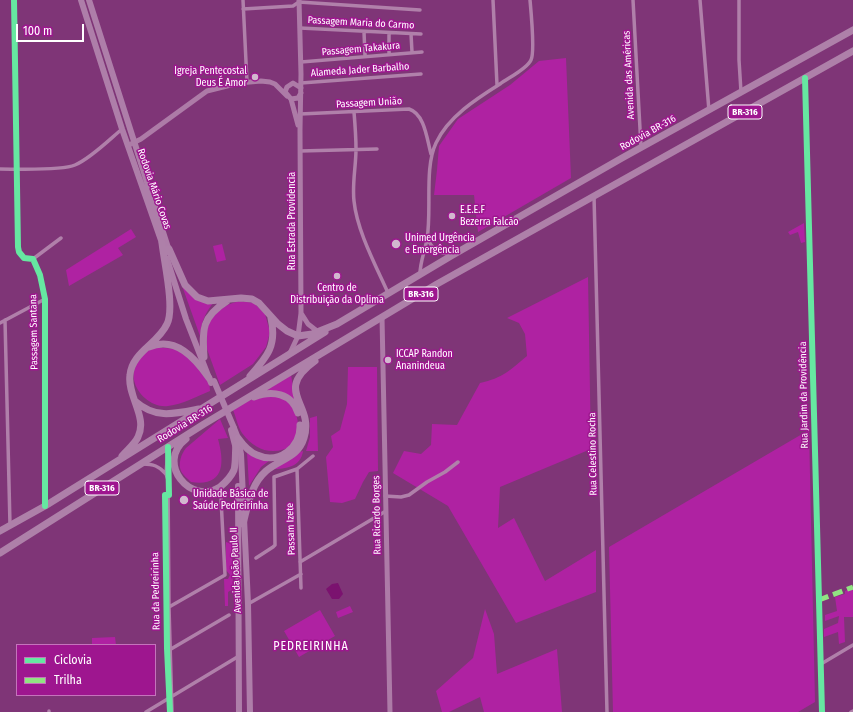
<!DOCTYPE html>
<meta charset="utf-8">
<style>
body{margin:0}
#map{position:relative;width:853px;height:712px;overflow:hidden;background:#7f3577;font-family:"Fira Sans Condensed",sans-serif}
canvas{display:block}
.legend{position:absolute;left:16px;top:644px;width:140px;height:52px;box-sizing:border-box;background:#9e168f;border:1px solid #c573bc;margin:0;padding:5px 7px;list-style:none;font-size:12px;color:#fff}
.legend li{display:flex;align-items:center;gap:8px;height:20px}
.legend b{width:20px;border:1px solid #c573bc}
.scale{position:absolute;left:16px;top:24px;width:68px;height:18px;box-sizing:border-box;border:2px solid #fff;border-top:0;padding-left:5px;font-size:12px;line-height:14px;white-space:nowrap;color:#fff;-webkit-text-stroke:3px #9e168f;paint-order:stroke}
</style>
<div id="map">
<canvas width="853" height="712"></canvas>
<ul class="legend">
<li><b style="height:5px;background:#66e7a1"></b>Ciclovia</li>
<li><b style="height:5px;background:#91e382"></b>Trilha</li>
</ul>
<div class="scale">100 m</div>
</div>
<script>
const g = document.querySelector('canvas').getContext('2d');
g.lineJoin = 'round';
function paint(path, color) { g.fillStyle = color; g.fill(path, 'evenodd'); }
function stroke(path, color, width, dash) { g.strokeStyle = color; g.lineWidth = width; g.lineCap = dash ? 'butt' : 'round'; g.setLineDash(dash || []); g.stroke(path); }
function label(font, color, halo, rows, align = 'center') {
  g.font = font + ' "Fira Sans Condensed",sans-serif'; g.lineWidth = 3; g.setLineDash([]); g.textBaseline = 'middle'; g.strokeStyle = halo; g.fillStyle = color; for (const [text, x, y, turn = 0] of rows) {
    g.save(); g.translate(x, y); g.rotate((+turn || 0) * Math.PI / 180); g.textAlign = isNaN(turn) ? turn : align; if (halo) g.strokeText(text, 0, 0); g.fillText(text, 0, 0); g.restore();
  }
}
const green = new Path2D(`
 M566,58l5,120 -93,54 -4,-37h-40l3,-25 2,-24 19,-27 52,-34 29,-24z
 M804,223l1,19 -4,1 -3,-11 -8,3 -2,-3z
 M131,229l5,8 -18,11 5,7 -54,31 -3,-16z
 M222,244l4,16 -9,2 -4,-16z
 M588,277l3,172 -91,38 -2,41 16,-10 31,63 51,-31v42l-80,31 -68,-117 -55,-33 11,-22 17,3 10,-9 1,-21 25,1 23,-42c23,-5 30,-13 47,-27l-2,-22 -6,-11 -12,-5z
 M181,283l32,20c-8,11 -12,19 -13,33z
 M239,301l15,2 11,11 5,18 -4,15 -13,17 -33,21 -13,-36v-25c10,-12 16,-19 32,-23z
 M155,347l21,2 12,8 21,21 1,13c-14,6 -27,13 -42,15 -15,2 -31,-11 -34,-26 -2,-9 4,-19 7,-27z
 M348,367h29l1,104 -9,1 -6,10 -8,17 -13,4 -12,-1 -4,-45 7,-10 -2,-11 9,-6 7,-26z
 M291,375l5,28 -30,-13z
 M261,396c6,0 14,-1 19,1 5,1 9,6 12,10 8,12 7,23 4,37 -21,12 -39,9 -54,-11 -4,-6 -6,-16 -9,-23l8,-6z
 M317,416l1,35h-12l4,-14v-19z
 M220,419l8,19 -10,1c7,25 6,48 -27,43 -3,-3 -8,-7 -10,-11 -3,-7 0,-17 5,-23z
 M809,430l6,272 -17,10h-185l-4,-165z
 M303,451c-2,16 -17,18 -31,18l28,-17z
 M247,452l23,8 -9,7 -12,19z
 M226,542l6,2 1,45 -5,3v14h-3l-1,-27h4l2,-4 -4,-5z
 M853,587v30h-9l1,25 -6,2 -1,-12 -14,5v-8l14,-6 1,-7 -14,5v-6l12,-4 -2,-14 10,-3v-3z
 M350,606l3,6 -15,6 -2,-6z
 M485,609l9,25 3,40 60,-25 5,63h-78l-4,-15 -31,15h-7l-6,-21 37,-33z
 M320,610l15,26 -36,21 -15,-26z
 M115,637l1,8h-24v-7z`);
const water = new Path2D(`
 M338,583l5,11 -4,5h-7l-6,-10 6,-5z`);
const street = new Path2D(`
 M14,0l4,247 1,5 5,6 9,1 7,16 5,24v207
 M243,0l4,82
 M493,0l4,85
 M633,0l8,147
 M700,0l9,111
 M739,0v60l2,32
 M243,9l50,-3 6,-4 121,8
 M300,28l121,6
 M364,32l1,24
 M389,33v21
 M411,34l1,18
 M301,62l121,-10
 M805,78l17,634
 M301,83l120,-9
 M354,112c1,12 2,25 2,37 0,17 -4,35 -2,52 3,30 22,65 34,92
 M300,114l109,-5c16,5 18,31 22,45
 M300,151l77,-2
 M0,169c17,0 61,2 75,-4 15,-6 34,-25 47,-36
 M594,196l13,516
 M427,238c5,11 12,16 24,16
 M33,259l28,-21
 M420,274c0,-12 5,-23 7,-35 5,-29 -3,-71 9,-96 12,-26 40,-44 64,-59 8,-6 27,-15 31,-24 4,-8 0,-49 -1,-60
 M5,320l5,205
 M0,323l45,-24
 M168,448l-2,26 2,6 1,127 3,105
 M143,464c10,0 16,2 23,10
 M297,469l4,119
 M385,496l16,1 8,-2 18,-13 18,-10 13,-10
 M256,558l17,-11 2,-2 -1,-68 23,-8 16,-13
 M300,562l86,-51
 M248,604l53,-30
 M169,607l56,-32 -4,-76
 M171,649l58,-34
 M821,664l32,-19
 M49,711v1
 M146,712l93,-56
 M851,712l2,-1`);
const secondary = new Path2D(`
 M301,93l-3,5 -7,1 -6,-7 2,-5 6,-4 8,5
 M291,99l7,26
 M131,144l10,-5 66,-48 32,-8 22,-2 9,1 5,2 12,12
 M301,313l7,11 9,7
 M382,317l8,395
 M290,353l8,-17 3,-23 -1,-183 1,-56 -2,-74`);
const primary = new Path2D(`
 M81,0l41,129 41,117
 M89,0l81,254
 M167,259l19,60 25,64
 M234,428l4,10 3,16 7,150 2,108
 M231,430l5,19
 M238,486l1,226`);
const highway = new Path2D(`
 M169,249l16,36 12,12 11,4 33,-3 11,1 7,4 19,21 9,7 11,5 14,-2 25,-10 114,-68 171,-98 231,-128
 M149,347c27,-11 46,11 60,31
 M204,357c-2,-28 -2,-40 23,-56
 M250,376c18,-20 27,-31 21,-58
 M254,397c18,-7 38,-4 44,16
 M135,401c20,18 39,13 64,8
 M238,438c5,7 11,14 19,17 22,10 44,-8 43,-30
 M186,439c-31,24 5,67 34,48 6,-5 11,-10 14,-17 2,-8 1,-17 2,-25
 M122,456c5,-6 13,-12 16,-19 10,-20 -11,-41 -8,-62 2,-23 28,-31 37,-51 8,-16 -3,-62 -5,-81
 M243,524c5,-19 8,-40 23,-53 14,-12 32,-13 38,-33 11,-35 -32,-46 11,-77
 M0,531l45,-25 280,-174
 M0,553l204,-129 233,-140 416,-233`);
const primaryBridge = new Path2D(`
 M214,381l20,47`);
const quiet = new Path2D(`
 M819,600l34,-13`);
const cycleway = new Path2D(`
 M14,0l4,247 1,5 5,6 9,1 7,16 5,24v207
 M805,78l17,634
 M168,447l1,48h-4l2,153 3,64`);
const markers = [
 [255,77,4,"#d2b8cf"],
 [452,216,4,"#d2b8cf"],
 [396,244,5,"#d2b8cf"],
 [337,276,4,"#d2b8cf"],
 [388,360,4,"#d2b8cf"],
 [184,500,5,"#d2b8cf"]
];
const shields = [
 [745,112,34],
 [421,294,34],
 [102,488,34]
];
const shieldNames = [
 ["BR-316",745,112],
 ["BR-316",421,294],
 ["BR-316",102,488]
];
const streetNames = [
 ["Passagem Maria do Carmo",361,23,3],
 ["Passagem Takakura",361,49,-5],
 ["Alameda Jader Barbalho",360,70,-4],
 ["Avenida das Américas",629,75,-93],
 ["Passagem União",369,103,-3],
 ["Rodovia BR-316",648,133,-29],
 ["Rodovia Mário Covas",154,189,71],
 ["Rua Estrada Providencia",292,221,-90],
 ["Passagem Santana",34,332,-91],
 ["Rua Jardim da Providência",804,395,-91],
 ["Rodovia BR-316",185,424,-32],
 ["Rua Celestino Rocha",593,454,-91],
 ["Rua Ricardo Borges",377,515,-91],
 ["Passam Izete",291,529,-92],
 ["Avenida João Paulo II",236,570,-93],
 ["Rua da Pedreirinha",156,591,-91]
];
const poiNames = [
 ["Igreja Pentecostal",247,71,"right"],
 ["Deus É Amor",247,83,"right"],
 ["E.E.E.F",460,210],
 ["Bezerra Falcão",460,222],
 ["Unimed Urgência",405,238],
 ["e Emergência",405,250],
 ["Centro de",337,288,"center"],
 ["Distribuição da Oplima",337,300,"center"],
 ["ICCAP Randon",396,354],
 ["Ananindeua",396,366],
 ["Unidade Básica de",193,494],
 ["Saúde Pedreirinha",193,506]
];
const quarterNames = [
 ["PEDREIRINHA",311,647]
];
paint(green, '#af22a2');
paint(water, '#7b126f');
stroke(street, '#b080aa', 3.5);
stroke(secondary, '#ad7ba7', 5);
stroke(primary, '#ae7ea9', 6);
stroke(highway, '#ae80a9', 7);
stroke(primaryBridge, '#ae7ea9', 6);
stroke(quiet, '#91e382', 5, [10, 5]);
stroke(cycleway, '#66e7a1', 6);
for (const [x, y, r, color] of markers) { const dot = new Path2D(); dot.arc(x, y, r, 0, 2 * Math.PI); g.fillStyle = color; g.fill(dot); stroke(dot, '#9e168f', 1.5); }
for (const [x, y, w] of shields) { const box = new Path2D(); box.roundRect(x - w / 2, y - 7, w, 14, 3); g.fillStyle = '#9e168f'; g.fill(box); stroke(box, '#fff', 1); }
label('bold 9px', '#fff', null, shieldNames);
label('10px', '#fff', '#9e168f', streetNames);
label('10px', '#fff', '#9e168f', poiNames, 'left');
g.letterSpacing = '1px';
label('12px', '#fff', '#9e168f', quarterNames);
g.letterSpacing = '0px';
</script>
